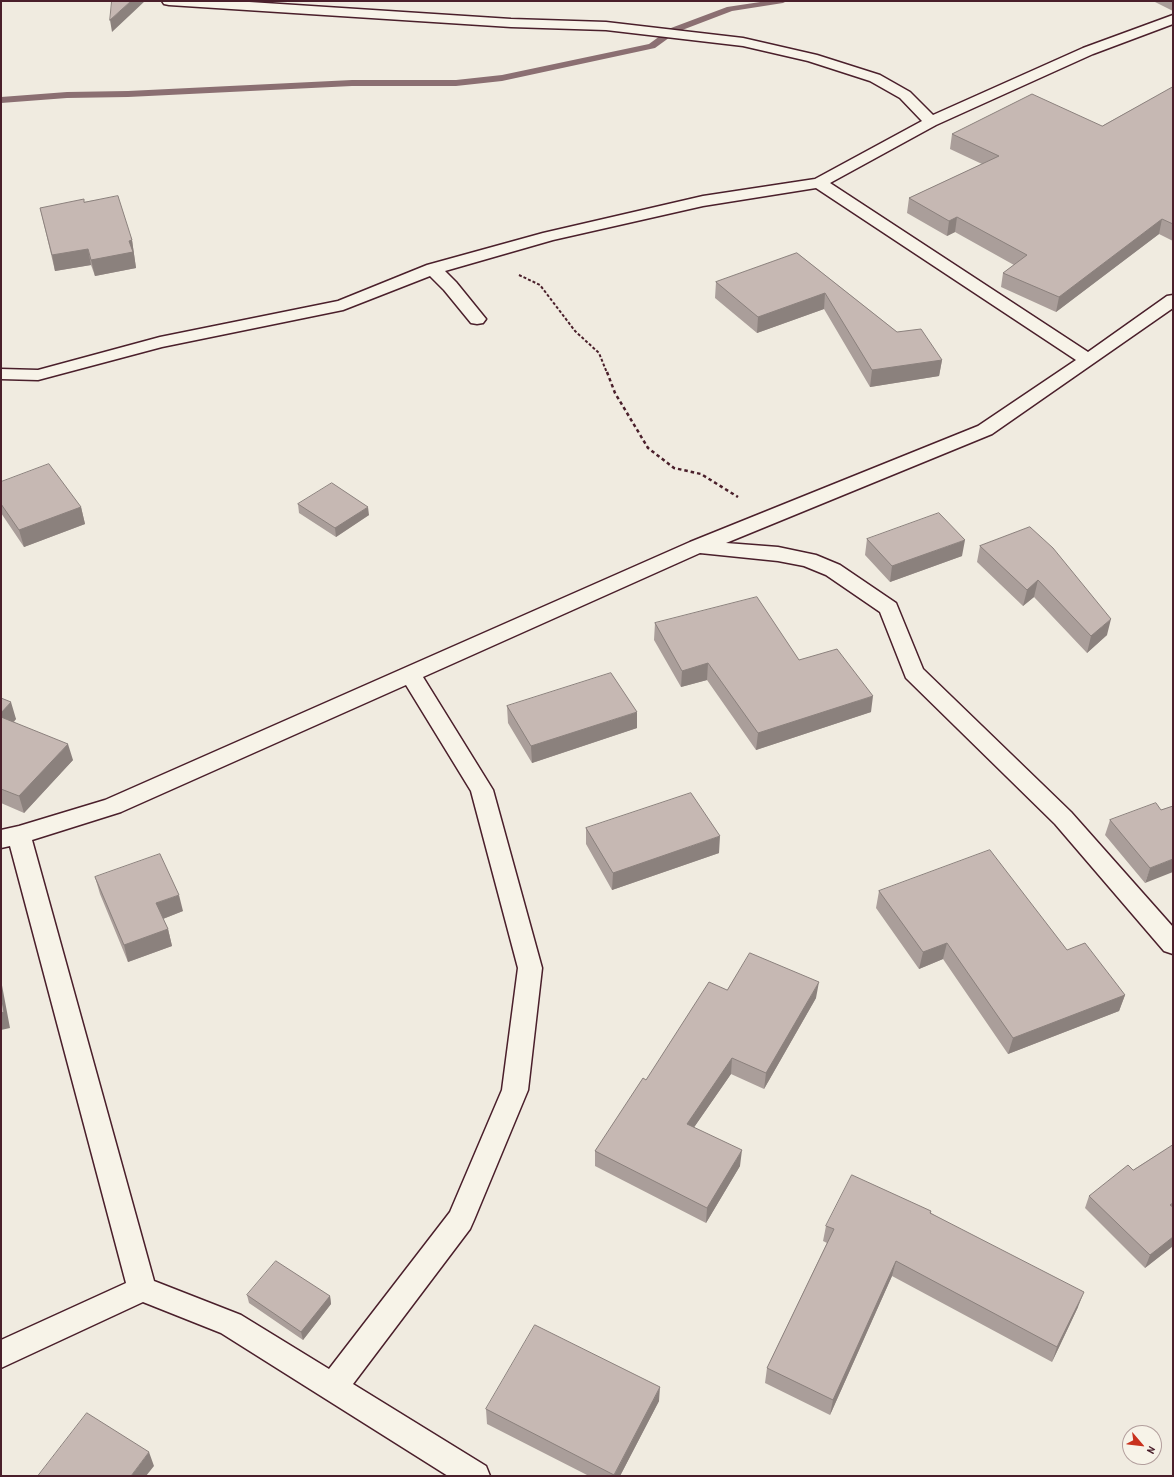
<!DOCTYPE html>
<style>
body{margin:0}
#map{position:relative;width:1174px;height:1477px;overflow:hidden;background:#f0ebe0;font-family:"Patrick Hand",sans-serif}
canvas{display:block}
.frame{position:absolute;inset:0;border:2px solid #4a1f2b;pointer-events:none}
.north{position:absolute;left:1122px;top:1425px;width:40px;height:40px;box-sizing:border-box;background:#f7f3e8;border:1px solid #b29e9c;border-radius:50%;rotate:118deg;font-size:11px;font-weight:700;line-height:16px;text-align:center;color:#4a1f2b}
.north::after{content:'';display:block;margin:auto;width:14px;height:18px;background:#c8321e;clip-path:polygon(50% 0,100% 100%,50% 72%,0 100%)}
</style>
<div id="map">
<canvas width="1174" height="1477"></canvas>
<div class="frame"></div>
<div class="north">N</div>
</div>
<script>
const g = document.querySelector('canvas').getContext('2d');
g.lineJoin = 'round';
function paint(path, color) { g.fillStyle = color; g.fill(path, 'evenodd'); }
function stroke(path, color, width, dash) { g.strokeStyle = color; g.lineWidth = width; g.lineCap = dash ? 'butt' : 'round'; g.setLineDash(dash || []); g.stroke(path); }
const stream = new Path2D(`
 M767,1h20l-4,2 -51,8 -55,21 -22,16 -153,33 -46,5h-104l-224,11 -61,1 -66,5v-6l66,-5 61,-1 224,-11h104l46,-5 147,-31 22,-16 56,-21z`);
const pathFar1 = new Path2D(`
 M519,275l21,10 35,46 24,22 8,20`);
const path = new Path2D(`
 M607,372l8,21 33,55 26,20 27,6 37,23`);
const street = new Path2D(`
 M162,1h72l277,18 95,3 137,16 74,17 63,20 30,17 23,23 150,-67 90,-33v9l-80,30 -157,71 -106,58 258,169 79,-56 6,-1v13l-181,126 -266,109 52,4 38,8 24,10 56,38 27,66 148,143 102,115v27l-9,-3 -109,-127 -149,-146 -26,-66 -54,-37 -22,-9 -26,-5 -78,-8 -277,124 70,113 49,178 -14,122 -54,130 -4,9 -117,155 133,82 4,10h-42l-227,-143 -78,-31 -142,66v-28l125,-57 -116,-437 -9,2v-18l18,-4 86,-26 585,-258 288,-116 98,-66 -260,-172 -113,18 -150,34 -108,31 11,11 30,37 -3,4 -6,1 -6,-1 -27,-33 -14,-14 -87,34 -181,37 -124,33 -37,-1v-10l37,1 122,-33 178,-36 89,-36 116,-32 160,-37 112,-17 107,-58 -22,-23 -30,-17 -62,-20 -65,-15 -137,-16 -95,-3 -342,-22 -5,-1zM406,685l65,106 47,177 -16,122 -52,122 -121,157 -88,-54 -87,-34 -122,-441 89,-28z`);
const wall = new Path2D(`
 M1153,1h20v10z
 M1173,87v154l-14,-7 -103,78 -55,-25 2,-14 11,-8 -59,-33 -8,4 -40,-23 2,-15 73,-34 -32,-15 2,-15 150,-8z
 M84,202l48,38 4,28 -41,8 -4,-11 -36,6 -15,-63z
 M797,253l100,79 45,28 -3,16 -69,11 -46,-78 -67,24 -42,-35 1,-16z
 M1,482l80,25 4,17 -61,23 -23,-34z
 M298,504l71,11 -33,22 -37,-24z
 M1030,527l77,108 -20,18 -53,-56 -11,9 -46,-44 3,-16z
 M867,539l95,17 -72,26 -25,-27z
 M655,623l144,37 72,52 -115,38 -49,-70 -26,7 -27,-47z
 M1,698l15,21 -2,3 59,38 -49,53 -23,-10z
 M507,706l130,22 -105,35 -24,-40z
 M1173,806l-28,77 -40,-48 5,-15 51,-10z
 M586,828l133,25 -107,37 -26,-46z
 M95,877l88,34 -20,8 5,10 4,17 -44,16 -28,-68z
 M879,891l188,59 58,45 -6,16 -111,43 -65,-95 -24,10 -43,-61z
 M727,990l89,8 -52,91 -33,-15 -37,53 46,39 -34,57 -111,-57v-15l51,-71z
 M1173,1145v101l-28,22 -60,-60 4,-12 44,-26z
 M931,1211v2l147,94 -26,55 -160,-86 -62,139 -65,-32 2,-15 60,-125 -4,-2 3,-15z
 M247,1295l83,1 1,8 -28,36 -54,-37z
 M659,1401l-39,75h-31l-102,-52 -1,-15z`);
const shadedWall = new Path2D(`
 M131,1h14l-33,31 -2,-12z
 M957,217l-2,15 -8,4 2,-15z
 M1162,219l-3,15 -103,78 3,-15z
 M132,240l4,28 -41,8 -4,-16 38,-19z
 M88,249l3,16 -36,6 -3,-16z
 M825,293l-1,16 -67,24 1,-16z
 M942,360l-3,16 -69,11 2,-17z
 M81,507l4,17 -61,23 -5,-17z
 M368,507l1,8 -33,22 -1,-9z
 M965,540l-3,16 -72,26 2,-16z
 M1038,580l-4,17 -11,9 4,-16z
 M1111,619l-4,16 -20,18 4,-17z
 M708,663l-1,17 -26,7 1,-16z
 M873,696l-2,16 -115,38 2,-17z
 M11,702l5,17 -13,13 -2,-8v-11z
 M637,712v16l-105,35 -1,-17z
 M68,744l5,16 -49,53 -5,-17z
 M720,836l-1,17 -107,37 1,-17z
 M1173,859v13l-28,11 5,-15z
 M179,895l4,16 -23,9 -4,-17z
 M168,929l4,17 -44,16 -4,-17z
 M947,943l-4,16 -24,10 4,-17z
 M1,980l9,48 -9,2z
 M819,982l-3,16 -52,91 2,-16z
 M1125,995l-6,16 -111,43 5,-16z
 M732,1058l-1,16 -45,65 1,-15z
 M742,1150l-2,16 -34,57 1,-15z
 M1173,1237v9l-28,22 5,-13z
 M896,1261l-4,15 -62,139 3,-15z
 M1084,1292l-6,15 -26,55 5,-15z
 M330,1296l1,8 -28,36 -2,-8z
 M660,1387l-1,14 -39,75h-6z
 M149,1452l5,14 -8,10h-15z`);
const building = new Path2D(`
 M112,1h19l-21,19z
 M1173,87v137l-11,-5 -103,78 -56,-24 24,-18 -70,-38 -8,4 -40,-23 90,-42 -47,-22 80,-40 70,32z
 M118,196l14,44 -3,1 4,11 -42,8 -3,-11 -36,6 -12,-47 44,-9v3z
 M797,253l100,79 24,-3 21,31 -70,10 -47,-77 -67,24 -42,-35z
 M49,464l32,43 -62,23 -18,-26v-22z
 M332,483l36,24 -33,21 -37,-24z
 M939,513l26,27 -73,26 -25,-27z
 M1030,527l23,21 58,71 -20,17 -53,-56 -11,10 -47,-44z
 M757,597l42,63 38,-11 36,47 -115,37 -50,-70 -26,8 -27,-48z
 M611,673l26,39 -106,34 -24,-40z
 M1,698l10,4 -10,11z
 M1,717l67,27 -49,52 -18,-7z
 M691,793l29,43 -107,37 -27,-45z
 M1156,803l5,7 12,-4v53l-23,9 -40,-48z
 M990,850l77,100 18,-7 40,52 -112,43 -66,-95 -24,9 -44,-61z
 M160,854l19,41 -23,8 12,26 -44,16 -29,-68z
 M750,953l69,29 -53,91 -34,-15 -45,66 55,26 -35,58 -112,-57 48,-73 3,2 63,-98 18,8z
 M1,995l3,17 -3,1z
 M1173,1145v58l-3,2 3,2v30l-23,18 -61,-59 39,-31 5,5z
 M852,1175l79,36 -1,2 154,79 -27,55 -161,-86 -63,139 -66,-32 67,-139 -8,-3z
 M276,1261l54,35 -29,36 -54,-37z
 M535,1325l125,62 -46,88 -128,-66z
 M87,1413l62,39 -18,24h-93z`);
paint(stream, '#8b6f72');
stroke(street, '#4a1f2b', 3);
stroke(pathFar1, '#4a1f2b', 2, [3, 2]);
stroke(path, '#4a1f2b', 2.5, [3.5, 3]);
paint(street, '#f7f3e8');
paint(wall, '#aa9e9a');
paint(shadedWall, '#8b817d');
paint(building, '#c6b8b3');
stroke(building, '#8b817d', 1);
</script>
